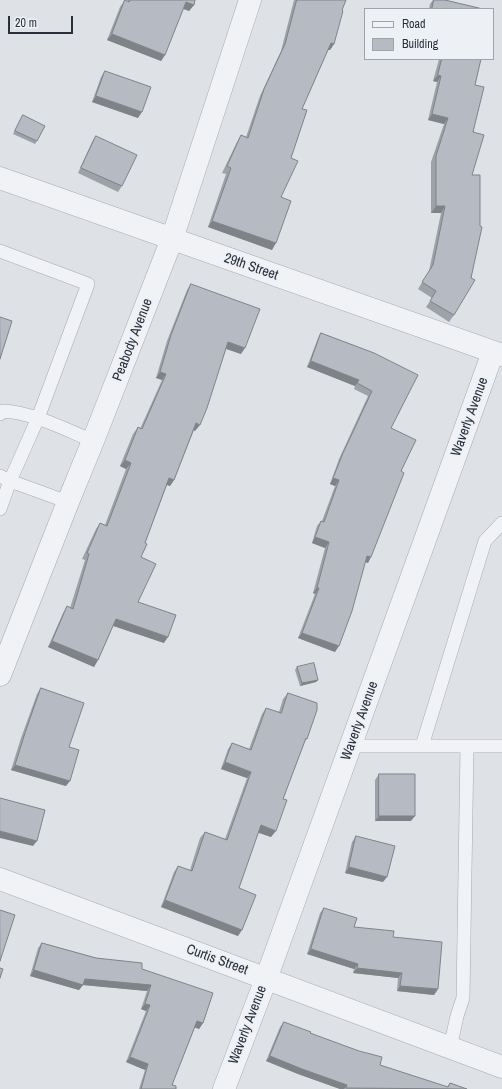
<!DOCTYPE html>
<style>
body{margin:0}
#map{position:relative;width:502px;height:1089px;overflow:hidden;background:#dee2e6;font-family:"Archivo Narrow",sans-serif}
canvas{display:block}
.legend{position:absolute;left:364px;top:8px;width:130px;height:52px;box-sizing:border-box;background:#edf0f4;border:1px solid #9fa3aa;margin:0;padding:5px 7px;list-style:none;font-size:12px;color:#29303c}
.legend li{display:flex;align-items:center;gap:8px;height:20px}
.legend b{width:20px;border:1px solid #9fa3aa}
.scale{position:absolute;left:8px;top:16px;width:65px;height:18px;box-sizing:border-box;border:2px solid #29303c;border-top:0;padding-left:5px;font-size:12px;line-height:14px;white-space:nowrap;color:#29303c;-webkit-text-stroke:3px #edf0f4;paint-order:stroke}
</style>
<div id="map">
<canvas width="502" height="1089"></canvas>
<ul class="legend">
<li><b style="height:5px;background:#f1f2f5"></b>Road</li>
<li><b style="height:11px;background:#b6bbc3"></b>Building</li>
</ul>
<div class="scale">20 m</div>
</div>
<script>
const g = document.querySelector('canvas').getContext('2d');
g.lineJoin = 'round';
function stroke(path, color, width, dash) { g.strokeStyle = color; g.lineWidth = width; g.lineCap = dash ? 'butt' : 'round'; g.setLineDash(dash || []); g.stroke(path); }
function paint(path, color) { g.fillStyle = color; g.fill(path, 'evenodd'); }
function label(font, color, halo, rows, align = 'center') {
  g.font = font + ' "Archivo Narrow",sans-serif'; g.lineWidth = 3.5; g.setLineDash([]); g.textBaseline = 'middle'; g.strokeStyle = halo; g.fillStyle = color; for (const [text, x, y, turn = 0] of rows) {
    g.save(); g.translate(x, y); g.rotate((+turn || 0) * Math.PI / 180); g.textAlign = isNaN(turn) ? turn : align; if (halo) g.strokeText(text, 0, 0); g.fillText(text, 0, 0); g.restore();
  }
}
const lane = new Path2D(`
 M0,251l88,33 -50,134 -28,63 -10,28
 M0,414l3,-3c28,1 64,19 90,30
 M0,476l10,5 58,21
 M351,746h151
 M422,746l63,-205 17,-18
 M450,1048l7,-32 6,-18 4,-252`);
const street = new Path2D(`
 M0,178l502,177
 M0,675l68,-173 25,-61 79,-202 78,-239
 M0,879l502,188
 M224,1089l42,-110 227,-627`);
const wall = new Path2D(`
 M125,0l2,1 1,-1h67l-1,5 -5,6 -6,-2 -18,46 -4,6 -54,-21 13,-33z
 M294,0h52l-4,10 -8,34 -4,6h-2l-26,59 -11,49 -10,39 -9,53 -64,-23 18,-53 -4,-1 15,-31 4,-7 5,2 14,-41 21,-45z
 M433,0h12l38,9h-54l1,-5z
 M439,59h42l-6,26 -3,90 -18,140 -5,7 -23,-15 6,-9 -14,-9 11,-18 12,-58h-10v-51l13,-38 -16,-4 9,-38 -4,-1z
 M105,71l33,47 -46,-16 9,-25z
 M23,115l14,26 -2,3 -22,-10z
 M96,136l26,50 -4,6 -40,-19 14,-31z
 M191,284l50,70 -15,-5 -31,82 -1,-1 -20,50 -4,6 -3,-1 -22,58 -4,14 -3,45 26,41 -51,-17 -15,34 -4,7 -46,-20 15,-34 4,-7 3,2 15,-48 -3,-1 14,-30 4,-6 5,2 21,-56 -6,-3 13,-32 5,-7 2,2 22,-49 -6,-2 11,-37 20,-51z
 M321,333l53,20 27,118 -33,92 -3,-1 -30,90 -37,-14 17,-44 -2,-1 12,-45 -13,-5 5,-17 4,-5h1l13,-35 -5,-2 9,-25 29,-63 -14,-7 1,-3 -48,-19 11,-29z
 M297,667l21,13 -2,2 -16,4 -5,-16z
 M41,688l28,59 -3,39 -55,-16 10,-32 16,-44z
 M288,693l19,46 -2,2 -22,58 -12,38 -13,-5 -19,56 -1,48 -77,-29 13,-35 4,-6 12,4 10,-32 5,-6 20,7 22,-61 -26,-9 7,-20 4,-6 17,6 13,-35 4,-6 13,4 4,-13z
 M379,774l32,47h-36v-41z
 M356,836l27,46 -38,-9 7,-31z
 M324,908l30,19 39,10 45,52 -4,6 -37,-4 1,-13 -45,-5 1,-4 -47,-15 13,-41z
 M42,943l54,15 46,11 61,54 -4,6 -4,-2 -23,58 4,4h-37l6,-19 -19,-8 20,-51 -5,-2 6,-18 -64,-6 -4,5 -49,-14 8,-28z
 M284,1022l96,43 67,22 3,-4 17,6h-127l-42,-15 -32,-13 14,-34z`);
const shadedWall = new Path2D(`
 M186,2l8,3 -5,6 -7,-3z
 M112,34l53,21 -4,6 -54,-21z
 M331,43l3,1 -4,6h-3z
 M438,75l3,1 -4,6 -4,-1z
 M96,96l46,16 -4,6 -46,-16z
 M432,114l16,4 -4,6 -16,-4z
 M436,206h9l-4,7h-10z
 M212,221l64,22 -4,7 -64,-23z
 M228,342l17,6 -4,6 -17,-6z
 M311,361l48,19 -4,6 -48,-19z
 M160,372l6,2 -4,6 -6,-2z
 M196,423l4,2 -5,6 -3,-2z
 M125,460l6,3 -5,6 -6,-3z
 M169,478l5,2 -4,6 -5,-2z
 M333,478l6,2 -4,6 -5,-2z
 M315,537l14,5 -4,6 -13,-5z
 M367,556l4,1 -3,6 -5,-2z
 M317,588h2l-4,6 -2,-1z
 M116,619l52,18 -4,6 -53,-18z
 M302,633l37,13 -4,6 -37,-14z
 M52,641l46,19 -4,7 -46,-20z
 M318,680l-2,2 -16,4 2,-3z
 M225,762l26,10 -4,6 -26,-9z
 M15,765l55,16 -4,5 -55,-16z
 M379,816h36l-4,5h-36z
 M261,825l15,6 -5,6 -15,-5z
 M0,831l37,10 -4,5 -33,-8z
 M349,867l38,10 -4,5 -38,-9z
 M165,900l77,30 -4,6 -77,-29z
 M311,949l47,15 -4,5 -47,-15z
 M357,968l45,5 -4,5 -45,-5z
 M34,970l117,15 -4,6 -64,-6 -4,5 -49,-14z
 M400,986l38,3 -4,6 -37,-4z
 M145,1004l5,1 -4,6 -5,-2z
 M197,1021l6,2 -4,6 -6,-2z
 M270,1056l77,29 -3,4h-4l-42,-15 -32,-13z
 M130,1057l18,7 -3,6 -19,-8z`);
const building = new Path2D(`
 M125,0l4,2 1,-2h65l-1,5 -8,-3 -21,53 -53,-21z
 M297,0h49l-4,10 1,1 -9,33 -3,-1 -29,66 5,1 -16,48 7,3 -17,36 10,4 -15,42 -64,-22 19,-53 -4,-2 14,-31 7,3 16,-49 21,-45z
 M434,0h11l38,9h-51z
 M442,59h39l-6,26 9,2 -11,45 11,3 -12,40h8v51l2,1 -11,51 4,2 -21,35 -24,-14 6,-10 -14,-9 11,-17 12,-59h-9v-50l12,-38 -16,-4 9,-38 -3,-1z
 M105,71l46,16 -9,25 -46,-16z
 M23,115l22,11 -8,15 -22,-10z
 M96,136l41,19 -15,31 -41,-18z
 M191,284l69,25 -15,39 -17,-6 -21,66 -7,17 -4,-2 -22,57 -5,-2 -24,65 2,1 -6,13 15,7 -18,38 38,13 -8,22 -52,-18 -18,41 -46,-19 15,-35 6,3 16,-55 -2,-1 13,-30 7,3 24,-63 -6,-3 13,-33 4,2 24,-55 -6,-2 11,-37z
 M0,317l12,4 -12,38z
 M321,333l53,20 44,22 -27,53 25,12 -15,31 3,2 -33,84 -4,-1 -15,55 -13,35 -37,-13 17,-45h-2l12,-46 -14,-5 6,-16 3,1 15,-42 -6,-2 10,-25 29,-62 -15,-8 2,-3 -48,-19z
 M314,663l4,17 -16,3 -5,-16z
 M41,688l43,15 -15,44 10,3 -9,31 -55,-16 10,-32z
 M288,693l29,10v7l-10,29 -1,-1 -23,61 4,1 -11,31 -15,-6 -22,63 17,7 -14,35 -77,-30 13,-34 14,5 13,-39 22,8 24,-68 -26,-10 7,-19 19,7 15,-42 15,5z
 M379,774h36v42h-36z
 M0,798l45,12 -8,31 -37,-10z
 M356,836l39,10 -8,31 -38,-10z
 M324,908l33,10 -3,9 40,4 -1,6 49,5 -4,47 -38,-3 2,-13 -45,-5 1,-4 -47,-15z
 M0,910l15,5 -15,46z
 M42,943l54,15 46,5v6l71,24 -10,30 -6,-2 -25,64 4,1v3h-35l7,-25 -18,-7 20,-52 -5,-1 6,-19 -66,-6 -2,6 -49,-15z
 M0,968l3,1 -3,9z
 M284,1022l27,10 -1,1 49,18 23,6 -2,8 68,22 2,-4 17,6 -121,-1 1,-3 -45,-16 -32,-13z`);
const streetNames = [
 ["29th Street",251,267,19],
 ["Peabody Avenue",133,340,-69],
 ["Waverly Avenue",470,417,-70],
 ["Waverly Avenue",360,721,-70],
 ["Curtis Street",217,960,20],
 ["Waverly Avenue",248,1025,-69]
];
stroke(lane, '#a4a9b0', 14);
stroke(street, '#a4a9b0', 23);
stroke(lane, '#f1f2f5', 13);
stroke(street, '#f1f2f5', 22);
paint(wall, '#9da1a8');
paint(shadedWall, '#7f8388');
paint(building, '#b6bbc3');
stroke(building, '#7f8388', 1);
label('14px', '#29303c', '#edf0f4', streetNames);
</script>
